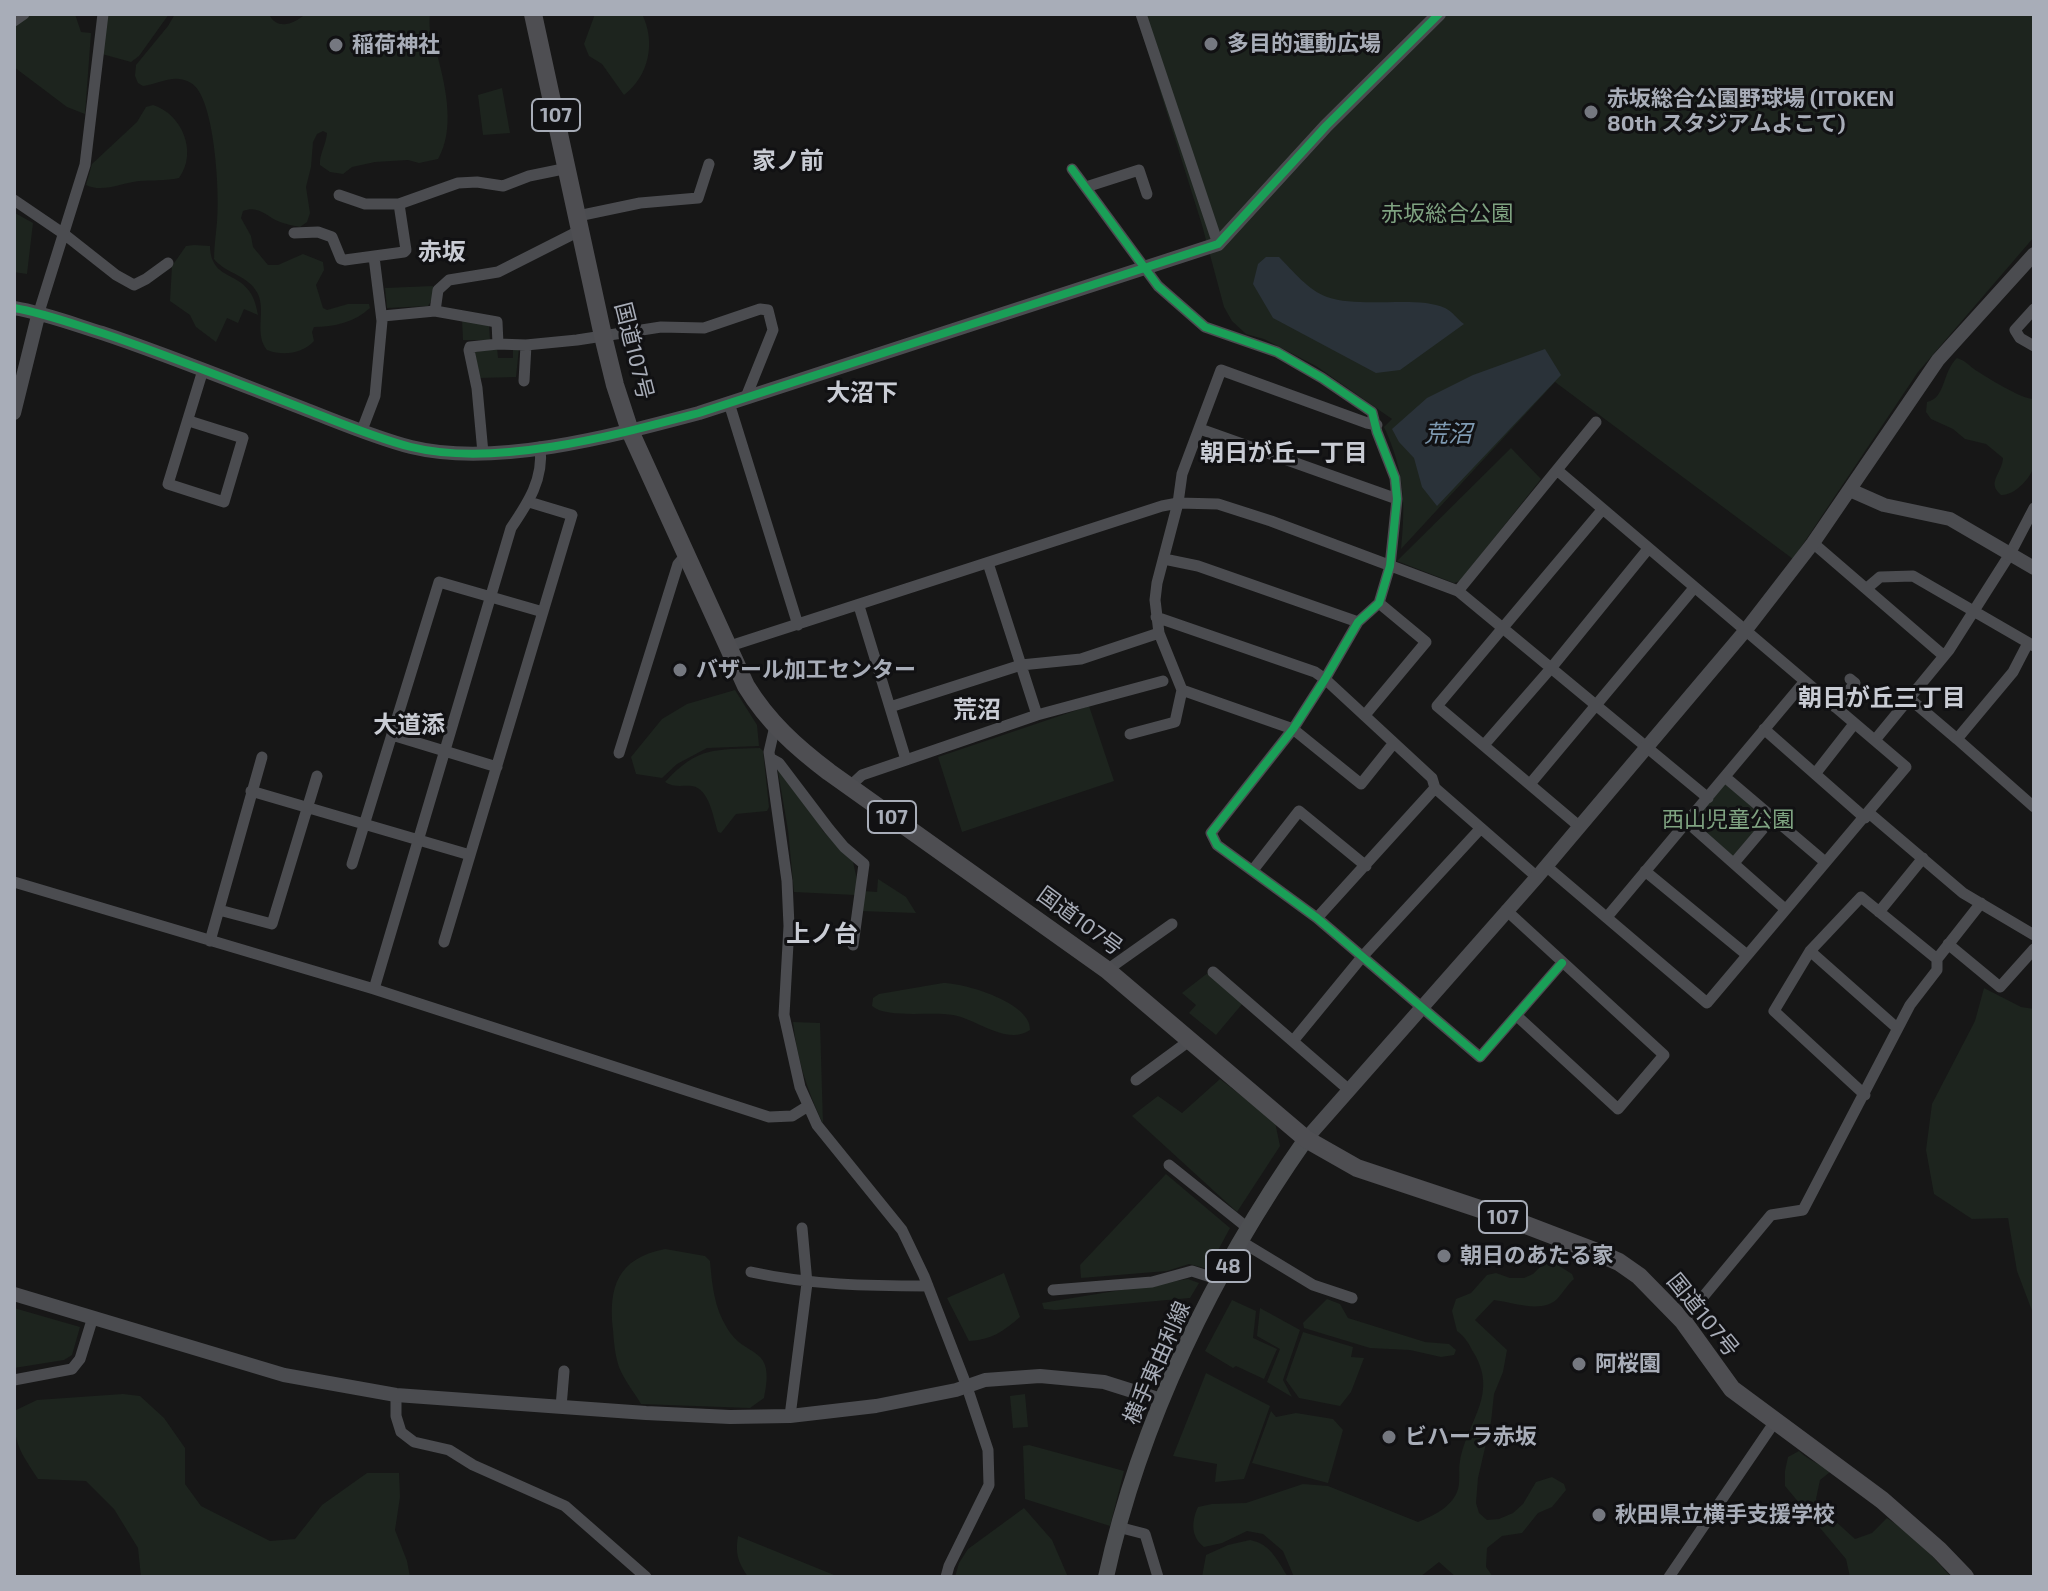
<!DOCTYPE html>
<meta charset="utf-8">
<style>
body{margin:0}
#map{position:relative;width:2048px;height:1591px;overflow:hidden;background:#171717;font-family:"Exo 2",sans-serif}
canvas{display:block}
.frame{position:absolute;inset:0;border:16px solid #a8adb8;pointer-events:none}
</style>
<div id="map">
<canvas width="2048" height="1591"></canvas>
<div class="frame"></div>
</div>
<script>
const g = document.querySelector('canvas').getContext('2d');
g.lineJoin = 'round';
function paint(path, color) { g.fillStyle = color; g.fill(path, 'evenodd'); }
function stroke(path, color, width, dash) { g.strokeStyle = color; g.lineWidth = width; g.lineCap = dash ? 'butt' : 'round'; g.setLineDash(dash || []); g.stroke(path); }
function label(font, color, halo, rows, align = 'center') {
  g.font = font + ' "Exo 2","Noto Sans JP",sans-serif'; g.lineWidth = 6; g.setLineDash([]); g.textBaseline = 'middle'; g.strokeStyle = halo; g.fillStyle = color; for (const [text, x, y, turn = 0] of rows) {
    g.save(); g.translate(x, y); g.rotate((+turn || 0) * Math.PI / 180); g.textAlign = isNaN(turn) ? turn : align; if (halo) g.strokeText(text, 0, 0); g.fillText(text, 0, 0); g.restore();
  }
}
const green = new Path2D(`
 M32,14h43l6,18 10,1 -6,81 -18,-7 -53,-40v-42z
 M107,14h62l-30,42 -8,6 -29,-8z
 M175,14h94c7,16 25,11 36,0h125c-2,20 3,26 8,44 8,30 17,72 0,101l-19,4 -11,-3 -33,2 -23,5 -9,7 -13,-2 -10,-7c-1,-10 6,-20 7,-32l-4,-2 -6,3 -4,8 -2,25 -5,20 4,26 -3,9 -7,5c-6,-1 -14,-3 -20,-5 -14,-5 -20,-17 -37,-11l-2,7 10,18 2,11 15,18h10l25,-11 20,8 1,8 -8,15 7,23 4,2 21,-6h21l1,4c-15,14 -36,19 -56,19l-2,5 2,9c-12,13 -31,15 -47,9 -13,-16 -1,-38 -9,-56 -9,-19 -32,-20 -44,-35 0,-13 2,-25 3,-37 3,-26 -2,-126 -26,-139 -17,-10 -31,1 -48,3l-5,-3 -3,-7 1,-11 32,-39z
 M595,14h47c14,28 7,62 -18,81l-22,-31 -13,-8 -5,-12z
 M1136,14h898v223l-116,135 -125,187 -238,-177 -154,167c5,-47 3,-79 -17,-122l8,-8 -76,-53 -52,-27 -18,-5 -14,-13 -8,-14 -22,-82z
 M502,88l8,45 -27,2 -5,-40z
 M153,105c29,9 45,47 26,73 -13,3 -27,2 -40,3 -17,2 -37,12 -53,4l6,-21 45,-42 9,-15z
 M15,213l18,10 -6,51 -13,-2z
 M194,245l16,1c1,41 41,19 48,69l-14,-6 -6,14 -11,-5 -11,24 -20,-15 -6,-12 -20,-14 2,-35 14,-20z
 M433,286l1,10 -6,10 -41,2 -2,-20z
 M462,319l27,6 1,15h-27z
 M497,347l1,11h15v-11l6,1 -3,29 -37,1 -4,-26z
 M1957,358c9,3 10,6 17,11 12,8 49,31 60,30 0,16 4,52 0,67 -3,12 -20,30 -33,29 -15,-13 1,-21 2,-37l-17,-14 -21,-5 -12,-10 -22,-10 -5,-7 1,-10c19,-4 15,-30 30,-44z
 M1511,448l30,31 -81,102 -6,2 -57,-22z
 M735,690l22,35 2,21 -52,2 -30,16 -15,14 -26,-4 -5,-17 31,-38 25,-15z
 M1089,706l25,75 -152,51 -24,-75z
 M760,748l3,3 6,56 -2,4 -31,3 -15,19 -3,-1c-5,-14 -8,-43 -26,-46 -10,-1 -18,2 -27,-4 33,-36 50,-32 95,-34z
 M777,766l35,45 11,20 30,31 4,18 -2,15 -61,-3 -6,-62z
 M1723,785h5l37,32 1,5 -30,35 -5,1 -39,-38z
 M878,879l28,18 10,16 -56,-2 3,-20 14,1z
 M1209,972l34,31 -27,32 -27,-22 7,-8 -14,-12z
 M943,983c22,0 89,20 87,47 -23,16 -53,-11 -77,-15 -21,-4 -66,4 -81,-9l1,-8 6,-4z
 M1984,988l37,19 13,2v307l-17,-45 -9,-53 -36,1 -38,-25 -8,-44 6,-46 43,-83z
 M793,1022l27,1 3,101c-16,-34 -26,-65 -30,-102z
 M1220,1079l55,43 5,24 -43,66 -105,-96 26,-20 24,17z
 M1166,1174l64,54 -22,41 -19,-5 -22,7 -86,7 -1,-13z
 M665,1249l40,7 5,5c2,23 4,46 17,67 19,32 49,15 37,70l-14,10 -109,-4c-7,-12 -17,-24 -22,-37 -4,-12 -5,-24 -6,-37 -5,-43 5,-72 52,-81z
 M1548,1259l24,15 2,5c-7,6 -11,14 -17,20 -15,15 -45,3 -63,1l-19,20 32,30 -4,22 -9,22 -3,28 -13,56 -2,25 3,10 8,7 12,-1 14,-6 10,-9 13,-22 16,-5 12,7 2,6 -14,17 -14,6 -16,20 -20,3 -15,12 -1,19 7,10h-37l-17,-15 -19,15h-126l-11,-26 -20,-17 -16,-3 -25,12 -18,4c-13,-10 -13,-25 -6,-40l14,-3 34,-1 57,-19 25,2 90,36c15,-6 32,-14 39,-30 4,-9 1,-21 3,-31 8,-42 40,-68 12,-111 -4,-8 -8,-14 -15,-19l-5,-20 4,-12 15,-6 16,-18 9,-2 14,5h14l9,-4z
 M1004,1273l16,44c-16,14 -29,23 -51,24l-22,-43z
 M1188,1279l11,4 -9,15 -135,12 -11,-1 -2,-6z
 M1327,1299l13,5 8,14 77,24 24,2 7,6 -2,5 -13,2 -31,-7 -40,-2 -66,-20 -1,-5z
 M1232,1300l24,11 -3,27 24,11 -13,30 -28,-13 -3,2 -28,-17z
 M14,1308l66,19 -8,28 -8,5 -50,8z
 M1260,1308l40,22 -17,50 9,17 -25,-15 13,-33 -23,-13z
 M1303,1332l50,15 -2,10 13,1 -13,34 -11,14 -41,-8 -13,-18z
 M1206,1373l64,33 -26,73 -29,3 2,-18 -44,-8z
 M123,1394l17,2 24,22 21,30v36l16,22 69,35 25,-2 27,-34 45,-32h32l1,24 -5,33 12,31 3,16h-269l-3,-29 -24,-39 -28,-28 -48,-2c-18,-28 -24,-34 -24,-68l23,-11z
 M1025,1394l3,33 -15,1 -3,-32z
 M1271,1411l5,6 20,-4 37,6 10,11 -15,53 -76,-20z
 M1029,1445l95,26 -14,55 -85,-27 -2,-53z
 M1799,1451c10,10 21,12 31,21l-10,8 -4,19 6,10 33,30 17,-6 15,-15 29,20 35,39h-101l-4,-18 -61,-73v-15l3,-14z
 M1024,1508l28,32 16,37h-113l4,-14 9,-14z
 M738,1536l101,41h-91c-10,-15 -13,-23 -10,-41z
 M1250,1540c21,4 27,20 38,37h-86l4,-22 22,-10z`);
const water = new Path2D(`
 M1266,257h13c14,14 29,33 48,40 35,12 90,-2 118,11 7,3 13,12 19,16l-64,46 -24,3 -103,-55 -20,-34 5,-20z
 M1545,349l16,26 -124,131 -15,-19 -8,-29 -15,-16 -7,-13 35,-31 46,-23z`);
const minor = new Path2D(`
 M1141,14l77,230
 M14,21l10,-7
 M1072,169l86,117 47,41 72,25 45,26 50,34 5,20 18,46 2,21 -7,67 -11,37 -21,19 -33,57 -32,50 -82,104 6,12 100,73 163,139 82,-94
 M1086,187l53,-17 8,24
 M339,195l26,9h34l59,-21 19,-1 26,4 26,-10 39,-8
 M14,200l50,34 52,41 18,10 12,-6 22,-16
 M578,216l62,-13 58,-5 11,-34
 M294,233l24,-1 14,5 9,22 4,1 59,-8 2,-2 -7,-46
 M2034,309l-19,21 5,8 14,8
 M435,311l3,-21 11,-10 49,-8 83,-42
 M39,312l46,-147 18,-151
 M383,316l52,-5 62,11 1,22 28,1 51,-5 84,-13 43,1 56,-19 8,1 5,20 -27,67
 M524,381l2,-36
 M729,403l69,222
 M189,421l54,17 -19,64 -56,-18 35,-114
 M1200,429l197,70
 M362,430l13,-34 7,-75 -8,-64
 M483,453l-6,-65 -8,-38 1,-3 28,-3
 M1813,543l131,113
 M1164,559l34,7 160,56
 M988,563l49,152
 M1866,589l14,-12 33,-1 121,70
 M1458,591l138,-169
 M859,606l47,154 131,-45 126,-34
 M1156,617l159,55 10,7 107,99 3,10 102,89
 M730,646l432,-140 16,-3 40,1 53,17 187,70 250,207
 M1182,690l111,39 68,55 32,-40
 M1910,699l47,40 56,-67 15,-29
 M890,707l131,-42 60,-6 78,-26
 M1835,707l20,-24 -5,-4
 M1365,715l61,-73 -47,-39
 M775,726l-6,26 18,129 2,45 -5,89 16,72 17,38 85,105 22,46 43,111 21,63 1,35 -40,81 -3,11
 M1764,729l101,89
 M1130,734l45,-12 7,-32 -23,-57 -4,-33 2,-17 21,-80 4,-29 39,-104 146,53 10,2
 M392,735l105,32
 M1957,739l77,68
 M1875,740l74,-90 61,-96 24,-46
 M1484,745l68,-78 96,-118
 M619,753l59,-189 7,-8
 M770,758l9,5 50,66 15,18 20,17 -11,81
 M1815,774l39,-50
 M1725,777l100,85
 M1530,784l164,-196
 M849,787l13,-12 44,-15
 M251,791l219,64
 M1869,813l94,80 71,42
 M1688,823l97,86
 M1580,827l-143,-121 165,-196
 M1734,863l39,-46
 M352,864l87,-282 104,30
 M1546,866l161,137 199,-236 -349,-297
 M1253,870l46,-59 67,55
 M1645,871l102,84
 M14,882l360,107 395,128 23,-1 16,-10
 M219,910l53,14 45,-148
 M1506,910l158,145 -46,54 -101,-93
 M1879,912l44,-54
 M1607,917l198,-236
 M1317,918l118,-130
 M210,941l52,-184
 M444,942l128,-427 -43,-13
 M1948,944l52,43 34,-38
 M1810,951l87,77
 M1107,970l65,-46
 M1213,972l136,118
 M374,989l137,-461c17,-25 33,-49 29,-81
 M1293,1041l69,-84 119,-129
 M1136,1080l53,-39
 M1865,1095l-91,-84 36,-60 51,-54 76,62
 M1169,1165l80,64
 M1242,1242l71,43 39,13
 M751,1272c59,13 117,14 177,14
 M1053,1290l99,-8 40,-11 28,9
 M1683,1321l88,-106 32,-5 107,-205 27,-35v-11l44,-56
 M14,1380l58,-11 8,-10 13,-42
 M396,1395v21l5,16 13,10 35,8 24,15 92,41 81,71
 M561,1407l3,-36
 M790,1416l17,-133 -5,-55
 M1118,1527l27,7 13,43
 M1669,1577l107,-157`);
const tertiary = new Path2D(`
 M14,308c30,5 59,16 88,25 69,23 137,51 205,77 34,13 69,28 104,37 85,21 205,-12 288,-34l519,-169 108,-118 113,-112
 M14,413l25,-101
 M1850,490l34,15 66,14 84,49
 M1306,1139l231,-262 208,-246 68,-88 125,-183 96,-106
 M14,1294l270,81 112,20 250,18 84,4 60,-1 86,-10 80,-16 29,-10 55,-4 64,6 57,18`);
const primary = new Path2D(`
 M1106,1577c34,-156 108,-307 200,-438`);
const trunk = new Path2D(`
 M533,14l70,322 12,49 15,46 116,255c22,36 50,61 83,86l278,198 199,169 51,29 156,52 81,31 25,11 20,14 44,45 49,68 150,111 57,50 26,27`);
const cycleway = new Path2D(`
 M1072,169l86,117 47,41 72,25 45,26 50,34 5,20 18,46 2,21 -7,67 -11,37 -21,19 -33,57 -32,50 -82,104 6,12 100,73 163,139 82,-94
 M14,308c30,5 59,16 88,25 69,23 137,51 205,77 34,13 69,28 104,37 85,21 205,-12 288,-34l519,-169 108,-118 113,-112`);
const markers = [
 [1211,44,8,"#757880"],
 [336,45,8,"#757880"],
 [1591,112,8,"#757880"],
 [680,670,8,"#757880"],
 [1444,1256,8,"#757880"],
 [1579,1364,8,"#757880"],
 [1389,1437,8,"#757880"],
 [1599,1515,8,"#757880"]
];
const shields = [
 [556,115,48],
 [892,817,48],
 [1503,1217,48],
 [1228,1266,44]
];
const shieldNames = [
 ["107",556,115],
 ["107",892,817],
 ["107",1503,1217],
 ["48",1228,1266]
];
const poiNames = [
 ["多目的運動広場",1227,44],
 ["稲荷神社",352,45],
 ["赤坂総合公園野球場 (ITOKEN",1607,99],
 ["80th スタジアムよこて)",1607,124],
 ["バザール加工センター",696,670],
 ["朝日のあたる家",1460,1256],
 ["阿桜園",1595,1364],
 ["ビハーラ赤坂",1405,1437],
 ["秋田県立横手支援学校",1615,1515]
];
const parkNames = [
 ["赤坂総合公園",1447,214],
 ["西山児童公園",1728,820]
];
const streetNames = [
 ["国道107号",634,351,76],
 ["国道107号",1080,921,36],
 ["国道107号",1703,1315,51],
 ["横手東由利線",1157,1363,-66]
];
const neighbourhoodNames = [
 ["家ノ前",788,161],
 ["赤坂",442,252],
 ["大沼下",862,393],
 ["朝日が丘一丁目",1284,453],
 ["朝日が丘三丁目",1882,698],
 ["荒沼",977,710],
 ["大道添",409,725],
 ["上ノ台",822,934]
];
const waterNames = [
 ["荒沼",1448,434]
];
paint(green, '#1d241e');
paint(water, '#2a3239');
stroke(minor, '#4b4c50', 11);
stroke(tertiary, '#4b4c50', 14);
stroke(primary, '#4d4f52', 16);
stroke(trunk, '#4e4e52', 18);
stroke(cycleway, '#1a9f57', 8);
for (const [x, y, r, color] of markers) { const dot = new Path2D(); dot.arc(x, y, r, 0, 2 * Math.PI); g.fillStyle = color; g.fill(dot); stroke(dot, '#111113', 3); }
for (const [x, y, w] of shields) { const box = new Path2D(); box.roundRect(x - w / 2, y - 16, w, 32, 6); g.fillStyle = '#111113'; g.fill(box); stroke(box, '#a8adb8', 2); }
label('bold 20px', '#a8adb8', null, shieldNames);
label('bold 22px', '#a8adb8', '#111113', poiNames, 'left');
label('22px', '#7fa381', '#111113', parkNames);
label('22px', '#a8adb8', '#111113', streetNames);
label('bold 24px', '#c9ccd4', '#111113', neighbourhoodNames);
label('italic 24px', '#7f9bb3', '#111113', waterNames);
</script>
